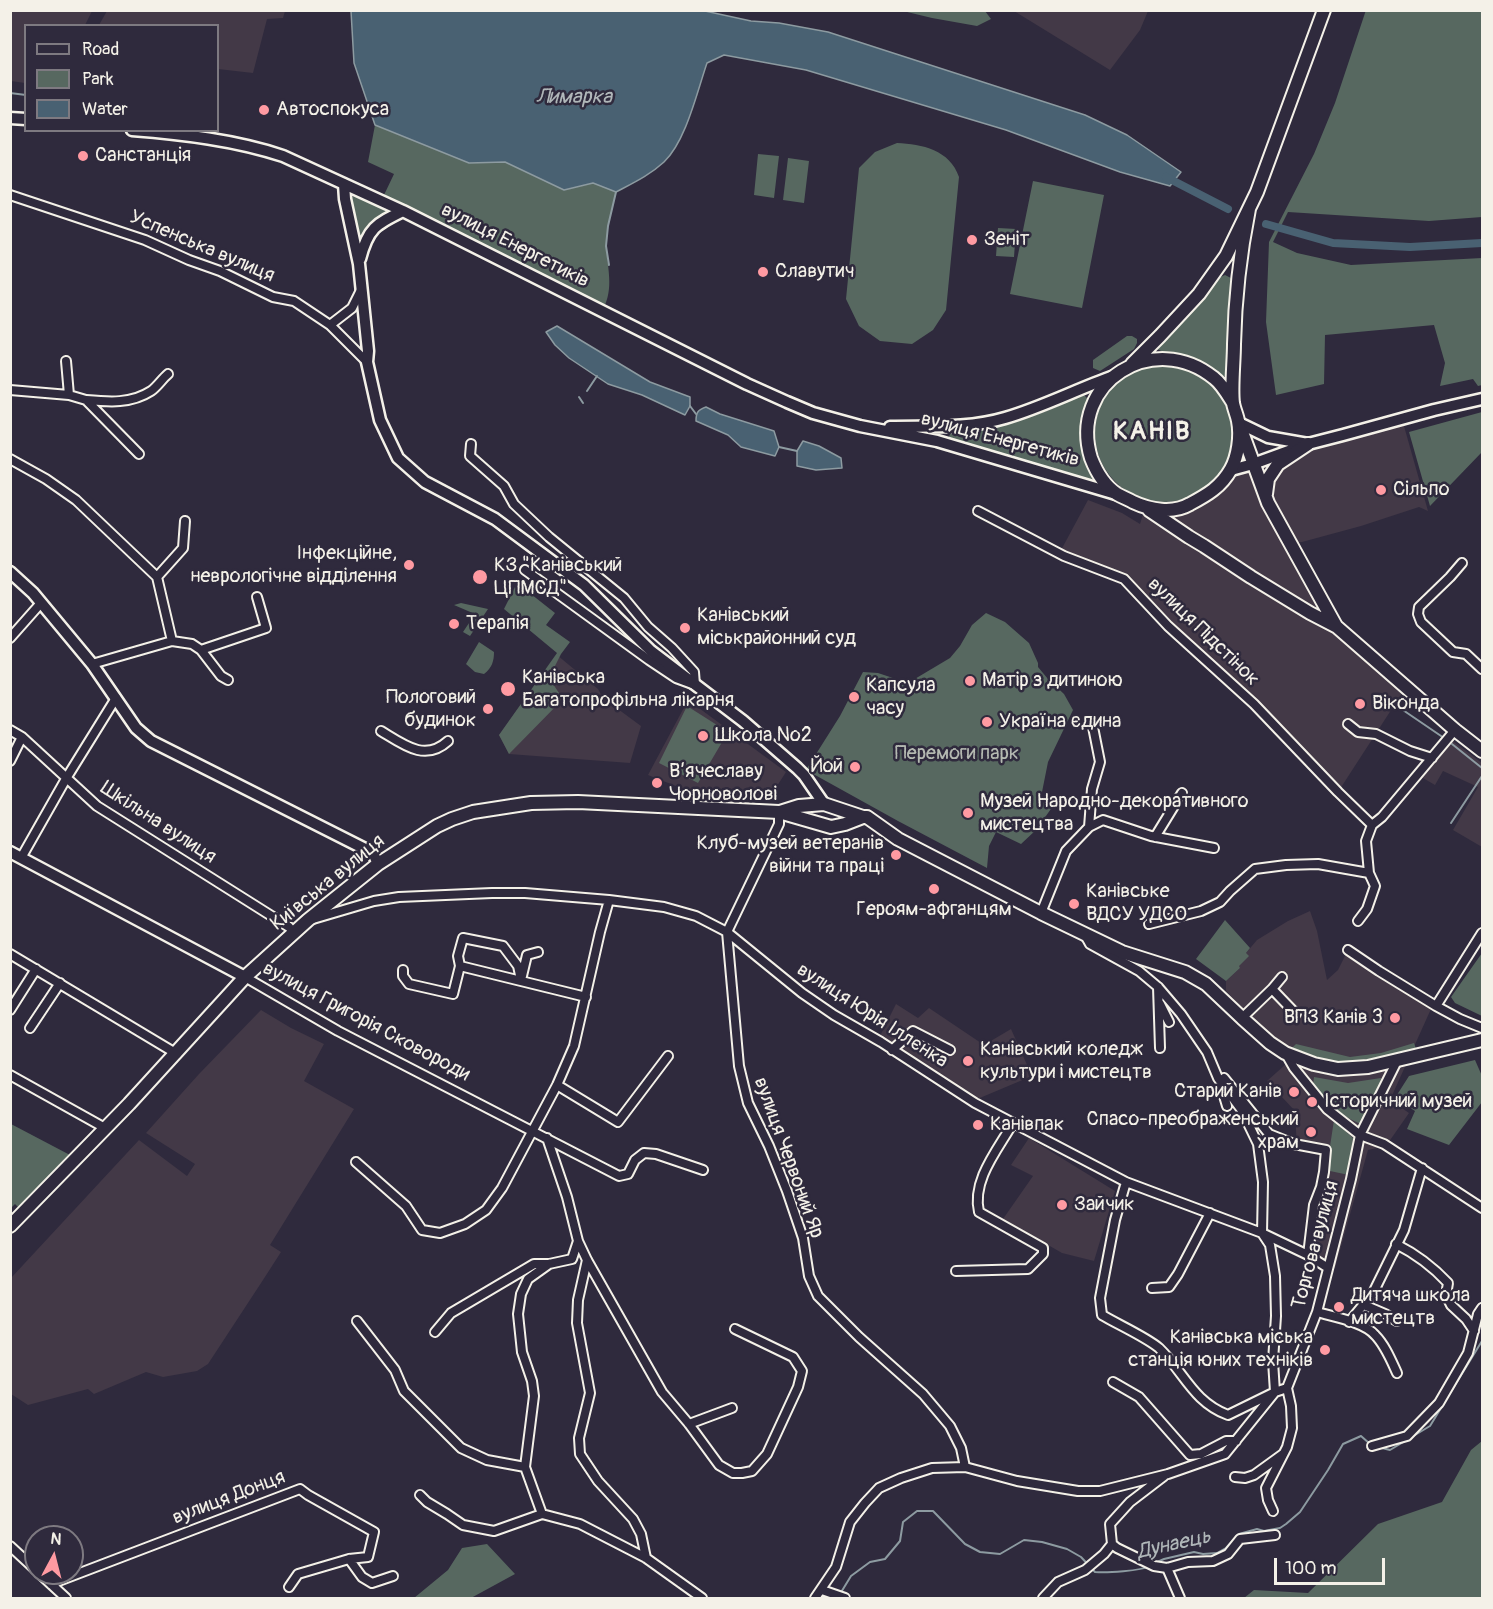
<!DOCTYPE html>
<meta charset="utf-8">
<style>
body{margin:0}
#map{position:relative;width:1493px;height:1609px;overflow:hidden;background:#2f2a3d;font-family:Pangolin,sans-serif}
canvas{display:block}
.frame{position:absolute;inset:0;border:12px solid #f4f1e8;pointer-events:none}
.legend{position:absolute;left:24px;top:24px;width:195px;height:108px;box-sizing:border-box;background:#2f2a3d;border:2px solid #7e7a81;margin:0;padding:8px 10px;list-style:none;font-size:18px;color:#f4f1e8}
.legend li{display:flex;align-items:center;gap:12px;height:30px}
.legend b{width:30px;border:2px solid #7e7a81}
.north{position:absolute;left:24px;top:1525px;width:60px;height:60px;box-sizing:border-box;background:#2f2a3d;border:2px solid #7e7a81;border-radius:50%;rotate:7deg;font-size:16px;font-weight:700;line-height:24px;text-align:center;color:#f4f1e8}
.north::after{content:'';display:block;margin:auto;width:21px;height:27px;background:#ff9aa2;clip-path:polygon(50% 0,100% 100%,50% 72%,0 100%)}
.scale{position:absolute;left:1274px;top:1558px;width:111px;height:27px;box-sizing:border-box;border:3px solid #f4f1e8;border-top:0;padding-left:8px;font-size:18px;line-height:21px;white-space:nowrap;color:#f4f1e8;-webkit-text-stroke:4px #2f2a3d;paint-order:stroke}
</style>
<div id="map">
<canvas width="1493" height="1609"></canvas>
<div class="frame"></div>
<ul class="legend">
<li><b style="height:8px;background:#2f2a3d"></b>Road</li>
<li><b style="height:16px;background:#576860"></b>Park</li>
<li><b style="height:16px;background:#496172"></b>Water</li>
</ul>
<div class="north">N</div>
<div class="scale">100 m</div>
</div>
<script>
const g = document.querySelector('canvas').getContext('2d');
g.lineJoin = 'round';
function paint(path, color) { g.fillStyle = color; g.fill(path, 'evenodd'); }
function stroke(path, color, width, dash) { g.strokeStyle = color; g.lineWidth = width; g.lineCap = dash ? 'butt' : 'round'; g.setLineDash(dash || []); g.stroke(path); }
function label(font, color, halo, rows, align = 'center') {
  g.font = font + ' Pangolin,sans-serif'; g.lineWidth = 5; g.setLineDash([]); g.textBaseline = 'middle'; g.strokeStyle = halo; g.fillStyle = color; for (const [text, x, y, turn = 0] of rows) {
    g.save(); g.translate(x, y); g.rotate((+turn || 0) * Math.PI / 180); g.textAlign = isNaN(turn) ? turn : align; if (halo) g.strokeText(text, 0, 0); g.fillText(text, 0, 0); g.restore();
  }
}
const built = new Path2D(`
 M10,11l1,-1 81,1 -7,14 -59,1 -1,57 -14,-2z
 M107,11v-1l178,1 -2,7 -16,1 -14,54 -35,-4v-43l-119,-1z
 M1014,11h134l-8,19 -30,40z
 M1402,419l26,92 -9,-4 -58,19 -59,16 -11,1 46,84 69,60 -68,105 -84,-88 -86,-78 -44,-47 -64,-27 28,-52 34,13 18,11 5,-16 41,-2 45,-36z
 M557,655l41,34 5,9 38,28 -11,37 -121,-9 -10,-19z
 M688,700l98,72 -18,28 -54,1 -66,-26z
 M1442,741l12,1 28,21v84l-29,-17 25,-43 -35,-16 -8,14 -19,-11z
 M1310,911l7,20 10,49 11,-10 10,-20 87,50 -45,100 19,13 -23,33 -18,4 -33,118 -25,-15 15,-73 3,-26 -31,-5 -2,-38 -28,-30 19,-17 -14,-24 -46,-49v-10l14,-13 -2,-1 8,-14 11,-13 31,-19z
 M896,1004l22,14 11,-10 55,37 27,-16 21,47 -57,24 -97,-60z
 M261,1010l30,18 33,16 -20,37 50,28 -84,136 11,7 -18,28 -55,84 -11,7 -34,6 -17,-5 -52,22 -6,-5 -60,16 -17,-11v-116l128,-138 48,36 8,-12 -49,-31 53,-59z
 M1029,1138l86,53 -21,70 -32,-8 -59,-34 30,-43 -22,-11z`);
const green = new Path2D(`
 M1366,10l116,1v206l-53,4 -141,-9 -15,30 24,11 54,12 131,-7v127l-4,1 -5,-7 -33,7 5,-23 -11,-38 -109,10 -1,49 -48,11 -10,-73 3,-80 45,-88 21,-51z
 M903,11h82l6,8 -14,7 -45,-8z
 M375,125l94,38 36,-1 59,28 29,-7 23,9c-4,17 -9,34 -9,52 -1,21 7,40 -2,61l-221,-110 10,-21 -26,-12z
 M897,143c25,1 53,7 62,34l-13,133 -13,20 -21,14 -32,-3 -21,-15 -13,-27 13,-131 16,-16z
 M758,154l21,2 -5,42 -20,-3z
 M788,158l21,3 -5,42 -21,-3z
 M1033,181l71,14 -22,113 -72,-14z
 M358,195l33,17 -30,30 -10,-45z
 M998,228l18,1 -2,28 -18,-1z
 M1225,275l6,3 -3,98 -7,1c-6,-5 -13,-12 -20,-15 -14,-7 -31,-5 -44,-13l1,-5 56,-64z
 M1127,336h5l5,3v4l-3,6 -34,22 -7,-3v-8z
 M1095 433a69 69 0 1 1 138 0a69 69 0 1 1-138 0Z
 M1084,395l6,6 4,73 -3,7 -7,2 -72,-26 -61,-16 -2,-4 2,-6c28,-3 57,-6 84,-16 17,-5 32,-14 49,-20z
 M1482,412v40l-52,54 -21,-74z
 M517,583l38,30 -9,12 24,17 -9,12 -12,24 14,21 -54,55 -10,-19 58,-82 -53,-44z
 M461,603l27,6 -18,27 -7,-4 12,-18 -21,-9z
 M986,613l19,9 24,21 9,20v4l10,12 16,15 9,16 -25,52 -7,35 12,9 -17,24 -15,14 -25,-12 -7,14 -2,22 -89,-47 -92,-51 34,-54 23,-44 15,1 30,10 42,-25 10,-12 12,-21z
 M479,642l15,10c0,9 -2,16 -10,22l-9,-2 -9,-8z
 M687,706l41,26 -30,51 -39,-20z
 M1225,920l25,28 -4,5 3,3 -10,10 1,2 -14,13 -30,-22z
 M1482,953v63l-27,-13 -4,-6z
 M1414,1043l2,6c-33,8 -69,18 -102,8 -8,-2 -15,-6 -22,-9l4,-4 54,13 31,-4z
 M1475,1060l7,16v26l-33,43 -42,-16 8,-18 -20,-13 14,-22z
 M1314,1077l34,6 33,-5 -2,14 -18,32c-22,-9 -33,-20 -48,-38z
 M1334,1120l19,18 -4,37 -19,-4 -1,-18z
 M11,1124l59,31 -51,53 -4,-4 -4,4z
 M1482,1441v157h-238l10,-8 54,3 70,-69 64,-22 29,-52z
 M487,1544l28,30 -44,24h-57l34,-28 14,-22z`);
const water = new Path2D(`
 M705,11l46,10 28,2 49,9 257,83 42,20 54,37 -11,14 -50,-14 -114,-42 -200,-60 -82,-15 -17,8c-10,29 -21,78 -43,99 -14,13 -31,21 -48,30l-23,-9 -29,7 -59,-28 -36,1 -94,-38 -21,-62 -3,-52z
 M557,326l93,56 40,15v9l-5,9 -43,-20 -34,-11 -39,-26 -14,-13 -9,-13z
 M706,407l14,7 54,17 5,16 -4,9 -34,-9 -13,-12 -32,-14c0,-9 2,-11 10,-14z
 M803,441l16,5 22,12 1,10 -26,2 -19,-4v-15z`);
const stream = new Path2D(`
 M10,93l16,2
 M609,265l-3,-19 2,-20 8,-34
 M587,391l10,-15
 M579,397l4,6
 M690,406l6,8
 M779,447l18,4
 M1397,706l47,32
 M1452,744l30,24
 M1451,823l31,-47
 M1378,1447l12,3 40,-24 52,-85
 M1155,1563l9,-4 30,-7 9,2 14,-1 9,-5 13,-14 18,-5 7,2 16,-3 6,-4 14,-12 28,-42 15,-26 18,-8 9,8
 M840,1594l11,-18 19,-14 15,-3 15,-18 3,-19 14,-11h16l32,33 15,8 20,2 24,-14 18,2 25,7 14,8 14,15c11,1 46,-1 55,-6`);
const canal = new Path2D(`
 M1166,177l62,32
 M1266,224l67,19 77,4 72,-4`);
const street = new Path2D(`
 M10,195l135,45 44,20 31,11 53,26 21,4 36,24 22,-17 9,-18
 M330,325l37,37
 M66,361l3,34
 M10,390l59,5 17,5 53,54
 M86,400c23,2 45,4 65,-9 6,-4 11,-12 17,-17
 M471,444l-1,12 34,30 10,18 35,33 75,61 24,29 24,21 22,24 1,13 -19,-7 -27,-18 -124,-90
 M10,459l36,20 30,21 81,77
 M978,511l86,45 60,23 44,47 86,78 84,88 34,33
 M1462,563l-12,14 -31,30 -1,7 3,8 32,30 13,2 16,15
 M157,577l26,-29 2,-27
 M157,577l15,64
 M10,638l31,-35
 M201,650l65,-22 -9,-31
 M92,664l80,-23 20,3 9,6 20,26 7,4
 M1348,724l10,8 18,2 34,17 22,7
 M10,730l12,7 75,69 192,121 5,6
 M381,731c23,14 44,31 67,10
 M10,761l12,-24
 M779,812v12l-52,108 12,134 9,37 21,43 18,45 16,47 6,38 9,20 41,41 64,57 27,32 11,22 4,19
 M1372,825l10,-8 73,-87
 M1089,827l3,-38 8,-27 -8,-40
 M1155,837l27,-44
 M21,858l46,-81 49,-79
 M1369,873l-3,-32 6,-16
 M1041,913l25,-62 23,-24 14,-7 48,16 63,12
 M313,919l61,-18 25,-4 93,-4h33l84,7 55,7 32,9 31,16 75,61 32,22 47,27 94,61 151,79 136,51 46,22 20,13
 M1149,924l52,-13 19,-9 10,-11 25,-22 31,-4 32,-1 51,9 6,13 -8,23 -9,12
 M1085,935l5,9 49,27 19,16 23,27 26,38 11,26 23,31 17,35 5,38 -1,51 8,12 5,31 1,40 -3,45 2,31 -47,23c-35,-13 -44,-43 -69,-67 -13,-11 -42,-24 -57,-33l-2,-17 15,-78 11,-38
 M1348,950l31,21 57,35 24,13 22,9
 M10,954l167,100
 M460,966l126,31
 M403,970v6l6,8 44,10 7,-28 -2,-10 5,-18 40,8 15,20 3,14 6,-25 11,-3
 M245,977l93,54 281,145 9,-2 7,-14 9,-7 12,1 47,16
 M1158,987l2,61
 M1272,989l10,-12
 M1160,1004l9,18
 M1436,1006l46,-73
 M10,1010l26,-41
 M1242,1018l30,-29 24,25
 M30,1028l30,-45
 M892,1050l21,-19 37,19
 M1286,1054l8,14 33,41 33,26 24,9 98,64
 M10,1075l95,53
 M1224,1078l45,56 25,10 32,6 -2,22 -3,15 -7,18 -6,50
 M557,1085l61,37 50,-66
 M1221,1086l6,20
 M547,1138l20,59 11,44 9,19 75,132 27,32 30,41 14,8h9l10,-2 15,-17 31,-67 4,-16 -9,-14 -58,-28
 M356,1162l50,44 16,24 18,3 25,-9 21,-14 16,-22 55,-103 17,-39 26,-114 9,-32
 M1396,1244c18,9 38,24 52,39l-2,12 5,10 15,14 8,12
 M587,1260l-9,40 -1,23 13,70 -11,45 1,16 18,27 35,38 8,15 5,24
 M549,1264l-21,15 -7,15 -3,20 4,38 10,29 2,15 -9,71 17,47 38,10 66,34 56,40
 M956,1271l72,-2 15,-15v-6l-64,-36c-7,-30 16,-59 31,-84
 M1152,1288l17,-1 9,-13 32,-61
 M1364,1305l21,9 12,7
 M1317,1312c17,5 47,10 58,23 10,10 16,25 22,38
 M357,1321l38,49 9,21 57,57 26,12 38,7
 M1349,1322l24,-29 31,-63 18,-62
 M435,1332l16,-19 83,-49h15l23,-5 6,-18
 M1113,1382l26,15 51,58 11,-1 25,-13h10
 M691,1425l-2,-1 43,-16
 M1372,1446l35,-10 32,-33 29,-50 10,-39 4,-6
 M1235,1477l10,1 9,-3 29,-21
 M420,1495l7,7 20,12 16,11 31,6 48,-17
 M1273,1511l-5,-11 -2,-12 21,-41 5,-19 -1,-22 -4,-18
 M1112,1544l5,4 37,18 13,2 21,-6 25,-1 15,-7 12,-15 35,-4
 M10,1546l26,24
 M349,1559l13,18 10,6 21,-7
 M1167,1568l13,30
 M39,1573l27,25
 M51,1584l249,-95 8,6 66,37 -6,25 -19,2 -51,15 -9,13
 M822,1590l23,8
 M815,1598l21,-31 14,-45 15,-19 14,-15 22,-10 31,-10 33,-1 52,14 61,10h22l68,-17 57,-20 50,-62 12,-4 30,-76 34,-133 9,-44 37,-74
 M1043,1598l15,-16 27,-12 19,-16 8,-10 -2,-20 20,-22 34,-26`);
const secondary = new Path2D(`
 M10,118l16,1
 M132,130c50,4 103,10 151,26l120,55 344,173 40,18 26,11 47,13 77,15 179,53
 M344,184l1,15 14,65 9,87 -1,11 13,58 18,38 27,24 70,37 89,66 67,66 92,70 54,47 7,7 20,29
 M360,259c8,-31 16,-35 43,-48
 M1239,423l29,14 40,7
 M890,427c38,-1 78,2 115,-9 38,-11 72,-29 109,-42
 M1231,470l22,-6 55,-20 35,-9 91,-25 48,-11
 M10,572l23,21 59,71 44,64 15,13 222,112 5,11
 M10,852l235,125`);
const primary = new Path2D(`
 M1132,364l28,-28 39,-42 27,-38 31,-64 67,-182
 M1233,403c-5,-8 -11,-19 -19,-25 -60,-49 -146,4 -123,80 5,13 14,28 26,36 5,3 11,5 16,8 17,8 40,12 57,2 17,-9 31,-17 41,-35 7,-13 10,-33 7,-48 -1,-6 -4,-12 -5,-18 -2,-15 1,-42 1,-59 1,-45 6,-90 15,-135
 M1242,432l26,71 68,123
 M1266,494l2,-15 10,-15 30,-20
 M1149,510l40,27 15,9 47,31 59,36 27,14 118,103 27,21
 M780,812l19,-6 25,-2 39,13h4l31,22 143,74 81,39 63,20 21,12 36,34 28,25 15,10 29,11 24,5 30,-2 114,-27
 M10,1226l119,-122 116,-127 63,-57 70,-56 59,-38 15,-7 21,-7 58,-9 47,-1 201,10 52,15 14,-3 18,-7`);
const markers = [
 [264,110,6,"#ff9aa2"],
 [83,156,6,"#ff9aa2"],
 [972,240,6,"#ff9aa2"],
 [763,272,6,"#ff9aa2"],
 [1381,490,6,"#ff9aa2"],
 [409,565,6,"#ff9aa2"],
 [480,577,8,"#ff9aa2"],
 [454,624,6,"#ff9aa2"],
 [685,628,6,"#ff9aa2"],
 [970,681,6,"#ff9aa2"],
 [508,689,8,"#ff9aa2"],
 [854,697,6,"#ff9aa2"],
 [1360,704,6,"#ff9aa2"],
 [488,709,6,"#ff9aa2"],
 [987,722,6,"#ff9aa2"],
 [703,736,6,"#ff9aa2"],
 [855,767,6,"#ff9aa2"],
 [657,783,6,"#ff9aa2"],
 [968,813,6,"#ff9aa2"],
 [896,855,6,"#ff9aa2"],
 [934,889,6,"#ff9aa2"],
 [1074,904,6,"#ff9aa2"],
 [1395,1018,6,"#ff9aa2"],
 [968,1061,6,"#ff9aa2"],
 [1294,1092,6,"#ff9aa2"],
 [1312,1102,6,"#ff9aa2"],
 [978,1125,6,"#ff9aa2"],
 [1311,1132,6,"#ff9aa2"],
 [1062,1205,6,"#ff9aa2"],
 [1339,1307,6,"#ff9aa2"],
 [1325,1350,6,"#ff9aa2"]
];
const poiNames = [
 ["Автоспокуса",276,110],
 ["Санстанція",95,156],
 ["Зеніт",984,240],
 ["Славутич",775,272],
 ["Сільпо",1393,490],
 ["Інфекційне,",397,554,"right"],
 ["неврологічне відділення",397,577,"right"],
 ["КЗ \"Канівський",494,566],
 ["ЦПМСД\"",494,589],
 ["Канівський",697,616],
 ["міськрайонний суд",697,639],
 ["Терапія",466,624],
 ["Канівська",522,678],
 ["Багатопрофільна лікарня",522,701],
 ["Матір з дитиною",982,681],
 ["Капсула",866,686],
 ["часу",866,709],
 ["Пологовий",476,698,"right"],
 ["будинок",476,721,"right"],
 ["Віконда",1372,704],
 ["Україна єдина",999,722],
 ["Школа №2",715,736],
 ["Йой",843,767,"right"],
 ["В’ячеславу",669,772],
 ["Чорноволові",669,795],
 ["Музей Народно-декоративного",980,802],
 ["мистецтва",980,825],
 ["Клуб-музей ветеранів",884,844,"right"],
 ["війни та праці",884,867,"right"],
 ["Канівське",1086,892],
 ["ВДСУ УДСО",1086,915],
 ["Героям-афганцям",934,910,"center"],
 ["ВПЗ Канів 3",1383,1018,"right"],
 ["Канівський коледж",980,1050],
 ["культури і мистецтв",980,1073],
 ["Старий Канів",1282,1092,"right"],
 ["Історичний музей",1324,1102],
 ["Спасо-преображенський",1299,1120,"right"],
 ["храм",1299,1143,"right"],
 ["Канівпак",990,1125],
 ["Зайчик",1074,1205],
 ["Дитяча школа",1351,1296],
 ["мистецтв",1351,1319],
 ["Канівська міська",1313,1338,"right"],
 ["станція юних техніків",1313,1361,"right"]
];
const streetNames = [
 ["вулиця Енергетиків",515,246,27],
 ["Успенська вулиця",202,247,23],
 ["вулиця Енергетиків",1000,440,15],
 ["вулиця Підстінок",1203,632,44],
 ["Шкільна вулиця",158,823,33],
 ["Київська вулиця",328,883,-39],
 ["вулиця Юрія Іллєнка",872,1016,33],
 ["вулиця Григорія Сковороди",366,1022,28],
 ["вулиця Червоний Яр",788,1158,70],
 ["Торгова вулиця",1316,1245,-75],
 ["вулиця Донця",229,1498,-21]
];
const parkNames = [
 ["Перемоги парк",957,754]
];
const waterNames = [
 ["Лимарка",574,98],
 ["Дунаець",1174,1545,-13]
];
const districtNames = [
 ["КАНІВ",1152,432]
];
paint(built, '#433947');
paint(green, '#576860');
paint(water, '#496172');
stroke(water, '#8d9ba1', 1.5);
stroke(stream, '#8d9ba1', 2);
stroke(canal, '#496172', 8);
stroke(street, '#f4f1e8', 12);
stroke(secondary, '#f4f1e8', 15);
stroke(primary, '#f4f1e8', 16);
stroke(street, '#2f2a3d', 8);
stroke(secondary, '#2f2a3d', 10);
stroke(primary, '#2f2a3d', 12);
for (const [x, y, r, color] of markers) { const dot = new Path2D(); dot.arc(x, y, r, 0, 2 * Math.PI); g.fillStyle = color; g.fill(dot); stroke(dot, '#2f2a3d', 2); }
label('20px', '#f4f1e8', '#2f2a3d', poiNames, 'left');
label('20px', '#f4f1e8', '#2f2a3d', streetNames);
label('20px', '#b5bab2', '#2f2a3d', parkNames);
label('italic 21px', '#b0b7b9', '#2f2a3d', waterNames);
g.letterSpacing = '1.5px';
label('bold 26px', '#f4f1e8', '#2f2a3d', districtNames);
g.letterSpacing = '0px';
</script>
